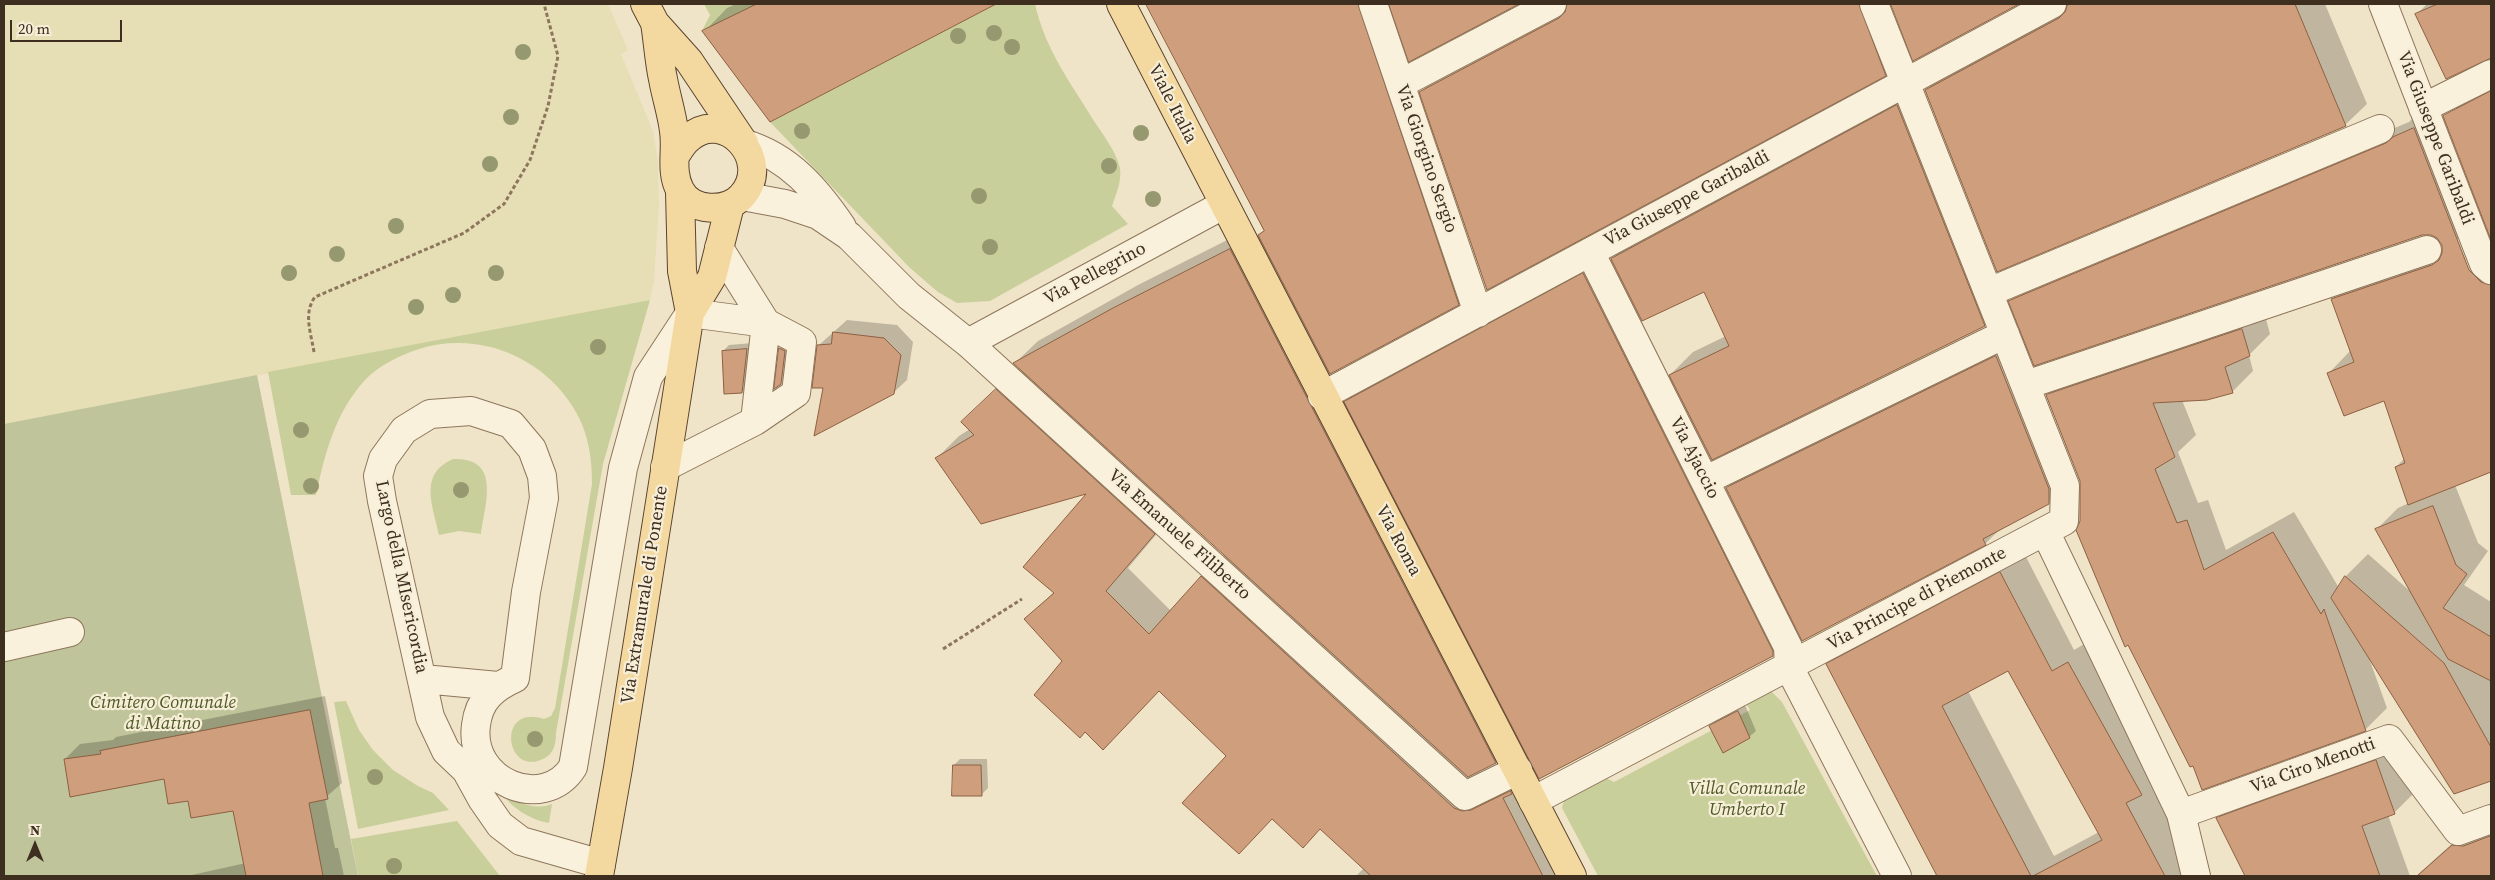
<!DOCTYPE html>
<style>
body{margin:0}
#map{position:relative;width:2495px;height:880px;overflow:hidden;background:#f0e4c8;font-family:"Source Serif 4",serif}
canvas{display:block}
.frame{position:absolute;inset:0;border:5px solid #3d2e20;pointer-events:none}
.north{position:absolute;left:10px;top:820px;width:50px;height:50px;-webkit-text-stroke:4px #f7eed8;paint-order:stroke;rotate:0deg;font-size:14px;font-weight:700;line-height:20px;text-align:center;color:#3d2e20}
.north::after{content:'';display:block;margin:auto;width:18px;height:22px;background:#3d2e20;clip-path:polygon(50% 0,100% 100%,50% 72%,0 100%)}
.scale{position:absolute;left:10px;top:20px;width:112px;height:22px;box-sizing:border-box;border:2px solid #3d2e20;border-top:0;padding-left:6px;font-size:15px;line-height:18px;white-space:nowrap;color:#3d2e20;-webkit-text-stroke:4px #f7eed8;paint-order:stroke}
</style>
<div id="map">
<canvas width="2495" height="880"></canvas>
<div class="frame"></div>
<div class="north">N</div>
<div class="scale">20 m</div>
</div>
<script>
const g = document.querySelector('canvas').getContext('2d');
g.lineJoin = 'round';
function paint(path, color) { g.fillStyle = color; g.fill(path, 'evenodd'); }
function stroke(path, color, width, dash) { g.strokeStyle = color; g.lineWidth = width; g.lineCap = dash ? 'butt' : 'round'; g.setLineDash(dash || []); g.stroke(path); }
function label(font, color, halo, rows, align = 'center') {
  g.font = font + ' "Source Serif 4",serif'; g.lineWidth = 4.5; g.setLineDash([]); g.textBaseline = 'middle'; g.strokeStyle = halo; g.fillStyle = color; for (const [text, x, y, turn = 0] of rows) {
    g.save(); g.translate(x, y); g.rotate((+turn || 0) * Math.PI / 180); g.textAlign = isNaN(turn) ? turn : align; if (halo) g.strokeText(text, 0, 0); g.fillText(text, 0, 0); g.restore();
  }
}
const farmland = new Path2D(`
 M4,4h604l20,46 -7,4 32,77 5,30 1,43 -5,77 -4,19 -646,124z`);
const green = new Path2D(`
 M704,4h53l-55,27 8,-16z
 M996,4h39c10,45 35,78 59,117 9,14 22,30 26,47 2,12 -4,27 -8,38l16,18 -138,77 -33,2 -19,-11 -28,-24 -140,-146z
 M650,300l-47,164 -47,269c0,11 -2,21 -13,26 -38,18 -47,-56 1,-40l7,-3 4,-8 37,-224c0,-24 -3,-48 -15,-70 -30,-56 -98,-84 -158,-65 -19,6 -41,17 -55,32 -29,33 -39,72 -48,114h-25l-23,-123z
 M453,459c49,-2 32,45 28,75l-22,-3 -20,4c-6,-29 -21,-61 14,-76z
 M1761,692h11l10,10 95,174h-279l-36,-68 2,-8 42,-22 8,4 136,-72 -6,-10z
 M346,701l13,29 14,20 20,20 25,16 15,7 16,17 -91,19 -24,-127z
 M501,792c14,10 34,19 51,12l-3,19c-18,-3 -38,-15 -48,-31z
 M457,821l43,55h-142l-7,-37z`);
const cemetery = new Path2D(`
 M257,375l101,501h-354v-452z`);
const shadow = new Path2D(`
 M736,4h258l-224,116 -66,-88 23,-24z
 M1147,4h238l95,278 -22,22 -129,69 15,30 25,-24 238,-128 4,9 24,-24 285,-153 87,220 -23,22 -273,134 15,30 23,-23 270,-132 51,146 -22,23 -48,26 -15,15 -190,80 1,8 -24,23 -252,83 -25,24 -28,14 10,10 18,2 38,-18 -7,8 51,98h-221l8,-8 -43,-40 -94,-72 -67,-66 -74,41 -22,-70 -38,-42 28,-27 35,-101 -152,-33 22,-22 11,-7 15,-29 35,-33 -5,-4 23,-22 100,-56 115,-58 5,9 7,-6zM1705,291l21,45 -33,16 -24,24 -28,-56zM1177,510l48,44 -54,57 -43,-43z
 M1391,4h125l-106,56z
 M1569,4h318l20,49 -22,22 -464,17 21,-22z
 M1892,4h125l-103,55z
 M2069,4h256l42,100 -22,21 -419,-35 22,-21z
 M2427,4h64v53l-44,20 -30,-63z
 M2491,81v155l-36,-94 -2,-30 21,-22z
 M2416,115l75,134v222l-36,14 23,58 10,8 -24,34 27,17v178l-36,13 -86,-135 18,50 -22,22 -172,34 -112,-242v-42l-34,-85 21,-21 195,-66 7,26 -21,21 4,16 -21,21 -50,8 14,35 -18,17 20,51 10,-3 18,50 68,-38 45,76 7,-12 22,-22 43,38 -35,-62 22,-22 11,-5 -13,-36 9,-9 -20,-58 -56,-27 21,-22 -18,-52 22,-21 89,-31v-3l-5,-7 -8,-4 -420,68 22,-22 377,-157zM2459,238l14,37 -2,1 -14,-36z
 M847,320l50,5 16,17 -6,38 -14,13 -69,-7 -5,-41z
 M786,342l5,2 -4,32 -11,10 4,-38z
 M753,343l-5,42 -6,7 -19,-41 6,-6z
 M2023,551l51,99 17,-10 72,131 -13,13 45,87 -6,5h-250l-111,-212 22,-22zM2009,670l90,162 -45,24 -86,-165z
 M325,696l17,87 -17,15 10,50h3l6,28h-157l59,-13 -12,-53 -45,-11 -24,-22 -100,-18 15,-15 33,-4 3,-3z
 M1745,705l11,26 -7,6 -38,-11 6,-7z
 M2398,739l18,52 -22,22 -6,2 22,61h-163l-30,-58 22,-22z
 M960,759h27l1,29 -6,6 -28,-29z
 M2491,822v54h-75l59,-53z`);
const building = new Path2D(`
 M757,4h239l-226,118 -68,-91z
 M1146,4h212l101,301 -129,69 -72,-139 6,-4z
 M1389,4h130l-110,58z
 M1567,4h292l27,72 -399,214 -68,-198 140,-74 6,-6z
 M1891,4h128l-106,57z
 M2068,4h227l51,122 -349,146 -72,-182 134,-72 6,-6z
 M2438,4h53v54l-45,21 -31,-65z
 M2491,91v149l-48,-124z
 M1897,105l88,221 -273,134 -43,-85 60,-29 -25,-54 -62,29 -31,-62z
 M2414,128l55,142 12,12 10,3v187l-83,33 -13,-38 10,-4 -21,-62 -40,15 -17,-43 27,-11 -23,-63 101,-34 7,-5 3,-7v-8l-5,-7 -6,-3h-9l-388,131 -26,-65 378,-158 7,-6z
 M1230,249l266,514 -28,14 -455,-414 100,-55z
 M1583,273l190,378v5l-234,123 -195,-377z
 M2242,329l8,27 -25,11 8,26 -26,7 -54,3 22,54 -20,12 22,54 10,-3 17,50 69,-38 48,82 3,-5 42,122 -164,59 -9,-24 -3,1 -62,-122 -3,2 -49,-117 4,-9v-40l-34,-86z
 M833,332l51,6 17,17 -7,39 -80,42 9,-48h-11l5,-43 14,-1z
 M779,348l6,3 -4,33 -7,5z
 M747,349l-5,44 -18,1 -2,-43z
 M1996,356l53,133v15l-66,35 3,6 -184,96 -76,-153z
 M996,389l159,145 -49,57 43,43 52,-58 253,232 8,3 9,-1 39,-19 2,3 -9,4 40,78h-172l-51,-47 -17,19 -31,-29 -33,35 -57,-51 44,-47 -67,-65 -56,59 -18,-18 -5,6 -46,-43 28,-34 -38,-42 30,-26 -31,-26 63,-73 -105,30 -46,-66 39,-23 -13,-13z
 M2433,506l23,59 11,9 -24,34 48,29v44l-43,-22 -73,-130z
 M2000,572l52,99 16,-9 74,133 -16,8 39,73h-132l69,-36 -94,-169 -66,35 89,170h-94l-111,-212z
 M2345,576l99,87 47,84v34l-37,13 -123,-196z
 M310,710l18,89 -19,4 14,73h-77l-13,-65 -42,7 -3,-17 -20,3 -4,-25 -94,18 -6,-38 37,-5 -1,-3z
 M1738,711l12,27 -27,15 -14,-27z
 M2376,760l19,54 -33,12 18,50h-135l-29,-58z
 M953,765h28l1,31h-30z
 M2491,836v40h-74l35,-31 11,1z`);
const path = new Path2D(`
 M314,352c-3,-19 -11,-39 1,-55l149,-64 40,-29 26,-44 18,-54 10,-50 -14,-52
 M943,649l79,-50`);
const minor = new Path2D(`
 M1373,4l105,309
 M2383,4l101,260 7,6
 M1400,84l152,-80
 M2423,108l68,-34
 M745,144c44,13 72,46 97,83
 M742,196l43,8 33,11 31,21 60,60 59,47 497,453 53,-26
 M719,248l47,75 36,19 -6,51 -41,28
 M1590,252l198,395 1,20 108,209
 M1989,292l391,-163
 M968,343l255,-138
 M2026,385l401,-135
 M1322,396l730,-392
 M1706,480l299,-146
 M2045,531l136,283 15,62
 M4,647l66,-15
 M423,679l75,7
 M1533,801l531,-280 1,-35 -191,-482
 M2181,814l208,-75 69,92 33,-12
 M601,864l-80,-23 -21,-16 -18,-26 -16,-29 -20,-19 -16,-34 -48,-216 -4,-25 5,-17 21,-29 26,-16 41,-3 40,13 21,25 10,27 2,22 -18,94 -11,86c-22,10 -36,22 -39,47 -8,57 68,88 97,42l50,-299 25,-91 42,-64 76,10 -11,98 -90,46`);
const major = new Path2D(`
 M645,4l10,19 34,38 55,82
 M1121,4l451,872
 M655,23c3,18 4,38 8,56 3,17 9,35 11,52 3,20 -4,40 6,59 11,22 46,23 62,6 32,-36 -18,-89 -53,-58 -5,4 -9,10 -12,15
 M690,313l22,-36 18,-72
 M599,876l19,-108 72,-455 -8,-42 -2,-79`);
const trees = [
 [994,33],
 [958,36],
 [1012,47],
 [523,52],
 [511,117],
 [802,131],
 [1141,133],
 [490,164],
 [1109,166],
 [979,196],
 [1153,199],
 [396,226],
 [990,247],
 [337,254],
 [289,273],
 [496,273],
 [453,295],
 [416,307],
 [598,347],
 [301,430],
 [311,486],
 [461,490],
 [535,739],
 [375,777],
 [394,866]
];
const streetNames = [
 ["Viale Italia",1172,104,63],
 ["Via Giuseppe Garibaldi",2435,138,69],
 ["Via Giorgino Sergio",1426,159,71],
 ["Via Giuseppe Garibaldi",1687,199,-28],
 ["Via Pellegrino",1095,274,-28],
 ["Via Ajaccio",1694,458,63],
 ["Via Emanuele Filiberto",1179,535,42],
 ["Via Roma",1398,541,62],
 ["Largo della MIsericordia",401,577,78],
 ["Via Extramurale di Ponente",645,595,-81],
 ["Via Principe di Piemonte",1917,599,-28],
 ["Via Ciro Menotti",2313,766,-20]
];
const parkNames = [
 ["Cimitero Comunale",163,703],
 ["di Matino",163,724],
 ["Villa Comunale",1747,789],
 ["Umberto I",1747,810]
];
paint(farmland, '#e6deb5');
paint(green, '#c9cf9b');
paint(cemetery, '#bfc49a');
paint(shadow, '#0003');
paint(building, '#cf9f7d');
stroke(building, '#8d5f41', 1);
stroke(minor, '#8d765c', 30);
stroke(major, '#5b4430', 30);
stroke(path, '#8d765c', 3, [4, 2.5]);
stroke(minor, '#faf1dc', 28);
stroke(major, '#f3d9a0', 28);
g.fillStyle = '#96986f';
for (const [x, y] of trees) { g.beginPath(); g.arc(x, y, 8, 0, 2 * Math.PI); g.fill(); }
label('18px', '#3d2e20', '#f7eed8', streetNames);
label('italic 18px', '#4d5a26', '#f7eed8', parkNames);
</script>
